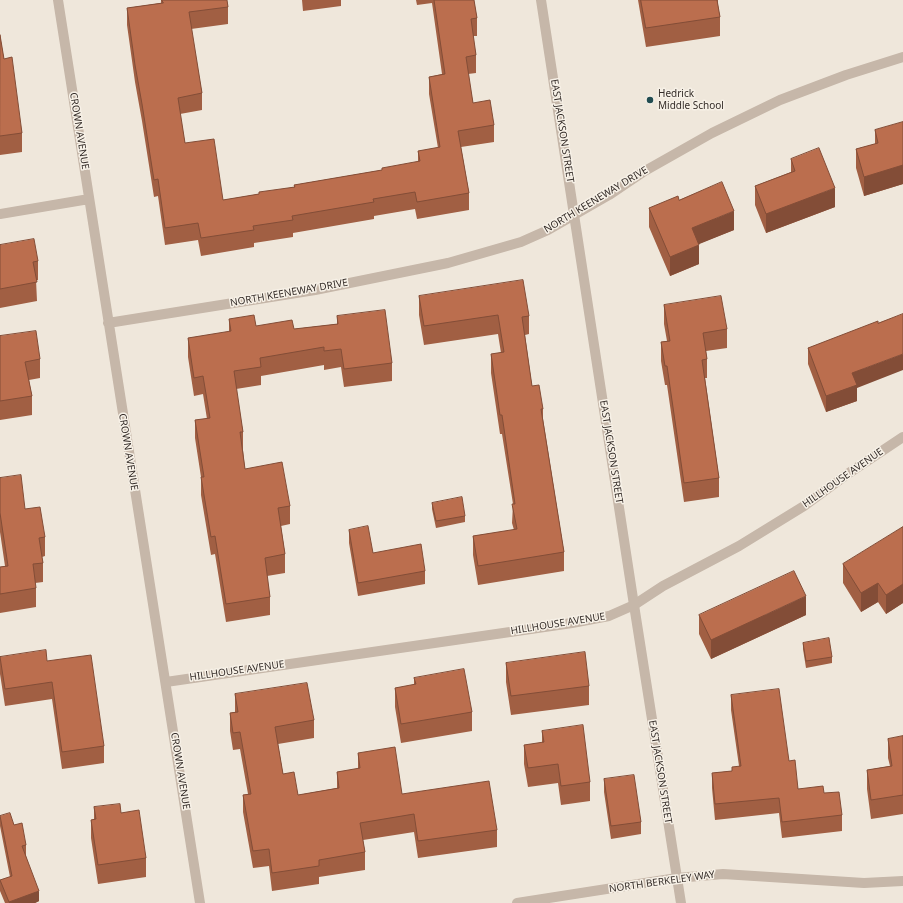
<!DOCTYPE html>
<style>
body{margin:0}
canvas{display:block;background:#efe7db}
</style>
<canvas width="903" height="903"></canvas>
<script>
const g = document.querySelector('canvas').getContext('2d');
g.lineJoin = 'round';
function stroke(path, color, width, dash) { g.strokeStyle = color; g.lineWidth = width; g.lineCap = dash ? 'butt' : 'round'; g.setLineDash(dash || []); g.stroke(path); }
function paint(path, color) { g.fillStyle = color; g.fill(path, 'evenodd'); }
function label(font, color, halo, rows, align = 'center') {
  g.font = font + ' "Noto Sans",sans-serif'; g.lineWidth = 3; g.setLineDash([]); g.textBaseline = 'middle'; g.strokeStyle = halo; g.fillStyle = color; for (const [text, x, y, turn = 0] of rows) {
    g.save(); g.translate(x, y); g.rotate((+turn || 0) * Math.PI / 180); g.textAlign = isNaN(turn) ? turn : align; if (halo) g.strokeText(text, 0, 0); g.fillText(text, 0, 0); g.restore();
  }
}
const minor = new Path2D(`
 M58,0l142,903
 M0,214l89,-15
 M108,323l207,-33 133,-27 73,-21 27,-12 61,-35 34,-23 69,-39 68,-33 66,-25 57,-18
 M166,682l406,-59 37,-7 25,-11 29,-19 76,-40 65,-40 45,-33 54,-36
 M517,903l160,-25 46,-4 141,9 39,-2`);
const tertiary = new Path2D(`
 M541,0l93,605 47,298`);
const wall = new Path2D(`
 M161,0h66l1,7v17l-37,5 11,64v17l-22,4 5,29 38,57 36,-6 35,-7v-2l88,-15 36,-8v-11l20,-3 -9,-54v-17l13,-3 -10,-71 -15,2 -1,-5h58l3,18v18h-4l3,19v18l-8,1 5,29 21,22v17l-33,5 8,46v17l-52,9 -2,-10 -41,7v3l-81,14v4l-39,6v4l-53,9 -3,-16 -33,5 -7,-49 -4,1 -12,-76 -7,-39 -8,-57v-17l34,-5z
 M302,0h39v6l-38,5z
 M638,0h80v5l2,12v19l-74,11z
 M0,35l4,24 18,74v19l-22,3z
 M903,122v62l-39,12 -8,-28v-19l19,-5v-14z
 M791,159l44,48 -69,26 -11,-28v-19l36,-14z
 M679,200l55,30 -36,14 1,20 -29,12 -21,-49v-19z
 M0,245l38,16v19h-2l1,21 -37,7z
 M419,296l110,20v18l-4,1 7,51 11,23v10l21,133v19l-86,14 -5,-30v-19l41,-6 -2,-7 1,-19 -11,-70h-2l-9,-61v-19l10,-1 -3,-19 -74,11 -5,-30z
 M664,305l63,24v19l-21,3 1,8v19h-2l14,100v19l-35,5 -17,-117h-2l-4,-24v-19l6,-1 -3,-17z
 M337,316l55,47v18l-48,6 -3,-20 -17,3v-5l-63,11v9l-25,4 7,43v18l2,19 45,37v18l-9,2 4,28v19l-18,3 3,21v18l-44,7 -11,-68 -4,1 -10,-60v-18l-6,-39v-18l12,-1 -4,-25 -9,2 -6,-39v-19l41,-6v-13l27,7 38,3 43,-5z
 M878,323l-21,65v13l-31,11 -18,-48v-16z
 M0,336l40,23v19l-11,2 3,16v19l-32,5z
 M0,478l25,31 20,28v19l-3,1 1,6v19l-8,1 1,5v19l-36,6v-46l5,-1 -5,-34z
 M432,503l33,13v6l-29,6 -4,-19z
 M903,527v76l-17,11 -8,-12 -17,10 -18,-29v-19z
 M349,530l24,23 52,18v13l-67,12 -9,-53z
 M699,615h107l-95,44 -12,-25z
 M803,643l29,14v6l-26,5 -3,-19z
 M0,657l47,4 57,85v17l-42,6 -10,-70 -47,7 -5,-32z
 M506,663l83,23v19l-78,10 -5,-33z
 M414,678l58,34v19l-71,12 -6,-36v-19l19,-3z
 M235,694l79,26v18l-36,6 5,30 15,21 39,-7v-16l21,-3v-16l44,41 95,36v17l-79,11 -4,-26 -51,8 2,12v18l-46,7v7l-47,7 -3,-25 -16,2 -10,-56v-17l5,-1 -8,-45 -7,1 -3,-19v-18l5,-1z
 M731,695l58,66 9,28 26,4 18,22v16l-60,7 -3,-25 -64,7 -3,-32v-15l20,-2 7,-5 -8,-56z
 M542,731l48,51v19l-29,4 -3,-22 -30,4 -4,-23v-19l18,-2z
 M903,736v78l-32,5 -4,-30v-19l23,-4 -2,-8v-19z
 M604,779l37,43v12l-30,5 -7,-47z
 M94,807l27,6 25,45v19l-48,7 -7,-46v-18l3,-1z
 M0,816l14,9 12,20v11l13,45 -4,2h-30l-5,-12v-11l10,-3 -10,-51z`);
const shadedWall = new Path2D(`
 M903,165v19l-39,12v-19z
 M835,188v19l-69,26v-19z
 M734,211v19l-42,17v-19z
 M699,245v19l-29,12v-19z
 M903,354v16l-46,18v13l-31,11v-16l26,-23z
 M878,583v19l-17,10v-19z
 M903,584v19l-17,11v-19z
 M806,596v19l-95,44v-19z
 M39,891v10l-4,2h-26v-1z`);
const building = new Path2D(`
 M162,0h65l1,7 -39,5 13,81 -24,5 7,45 29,-4 9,61 36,-6v-2l36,-5 -1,-2 88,-15v-2l38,-7 -2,-10 22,-4 -11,-70 16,-3 -11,-74h40l3,18 -6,1 5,36 -10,2 7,46 17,-3 4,25 -36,6 11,62 -52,9 -2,-10 -42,7 1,3 -82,14 1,4 -40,6 1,4 -53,8 -3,-15 -33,5 -7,-49 -4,1 -12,-76 -7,-39 -8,-57 36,-5z
 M641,0h76l3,17 -74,11z
 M0,35l4,24 8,-2 10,76 -22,3z
 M903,122v43l-39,12 -8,-28 22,-6 -3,-13z
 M819,148l16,40 -69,26 -11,-28 40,-15 -4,-12z
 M722,182l12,29 -42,17 7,17 -29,12 -21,-49 29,-12 1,4z
 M34,239l4,22 -5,1 4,20 -37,7v-44z
 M523,280l6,36 -7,1 10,69 7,-1 4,24h-2l23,143 -86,14 -5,-30 44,-7 -5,-25h3l-13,-89h-2l-9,-61 13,-2 -6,-37 -74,11 -5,-30z
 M721,296l6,33 -24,4 4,26 -5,1 17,118 -35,5 -17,-117h-2l-4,-24 9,-1 -6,-36z
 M385,310l7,53 -48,6 -3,-20 -17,2v-4l-64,11 1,9 -27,4 9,61h-3l5,37 37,-7 8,44 -12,2 7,46 -20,4 5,39 -44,7 -11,-68 -4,1 -10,-60h3l-9,-57 15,-2 -7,-42 -9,2 -6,-40 43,-7 -2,-12 25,-4 2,11 36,-6 2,9 44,-5 -1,-8z
 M903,314v40l-51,19 5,12 -31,11 -18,-48 70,-27v2z
 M36,331l4,28 -15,3 7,34 -32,5v-65z
 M21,475l4,34 15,-2 5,30 -6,1 4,25 -10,1 3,24 -36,6v-27l8,-1 -8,-53v-35z
 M462,497l3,19 -29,5 -4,-18z
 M368,526l5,27 48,-9 4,27 -67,12 -9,-53z
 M903,527v57l-17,11 -8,-12 -17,10 -18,-29z
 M794,571l12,25 -95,44 -12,-25z
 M829,638l3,19 -26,4 -3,-18z
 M46,650l1,11 44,-6 13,91 -42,6 -10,-70 -47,7 -5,-32z
 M585,652l4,34 -78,10 -5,-33z
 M464,669l8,43 -71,12 -6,-36 21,-4 -2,-6z
 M307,683l7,37 -39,7 8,47 11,-2 4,23 41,-7 -2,-16 23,-4 -2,-15 37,-6 7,47 87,-13 8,49 -79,11 -4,-27 -54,9 5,29 -46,8v6l-47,7 -3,-24 -16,2 -10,-56 8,-1 -11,-62 -7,1 -3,-20 8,-1 -3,-18z
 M779,689l10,72 6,-1 3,29 25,-3 1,7 15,-1 3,23 -60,7 -3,-24 -64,6 -3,-31 20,-2v-4l9,-1 -10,-71z
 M583,725l7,57 -29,4 -3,-22 -30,4 -4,-23 20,-3 -2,-11z
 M903,736v59l-32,5 -4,-30 25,-4 -4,-27z
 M634,775l7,47 -30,4 -7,-47z
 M120,804l1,9 18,-3 7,48 -48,7 -7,-45 5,-1 -2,-12z
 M10,813l4,12 8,-2 4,22 -4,1 17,45 -30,11 -9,-22 12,-4 -12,-60z`);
const markers = [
 [650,100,4,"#214c51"]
];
const poiNames = [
 ["Hedrick",658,94],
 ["Middle School",658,106]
];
const streetNames = [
 ["CROWN AVENUE",79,131,81],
 ["EAST JACKSON STREET",562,131,81],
 ["NORTH KEENEWAY DRIVE",596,200,-31],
 ["NORTH KEENEWAY DRIVE",289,293,-10],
 ["CROWN AVENUE",128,452,81],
 ["EAST JACKSON STREET",611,452,81],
 ["HILLHOUSE AVENUE",843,478,-35],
 ["HILLHOUSE AVENUE",558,624,-9],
 ["HILLHOUSE AVENUE",237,671,-8],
 ["CROWN AVENUE",180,771,81],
 ["EAST JACKSON STREET",660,772,81],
 ["NORTH BERKELEY WAY",662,882,-8]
];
stroke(minor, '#c6b7a9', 10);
stroke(tertiary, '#c6b7a9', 10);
paint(wall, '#a15f43');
paint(shadedWall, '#834d37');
paint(building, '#bb6e4e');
stroke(building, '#834d37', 1);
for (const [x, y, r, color] of markers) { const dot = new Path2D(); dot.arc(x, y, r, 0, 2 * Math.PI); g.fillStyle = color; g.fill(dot); stroke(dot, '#f7f1e7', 1.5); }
label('10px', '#342c28', '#f7f1e7', poiNames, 'left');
label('10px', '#342c28', '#f7f1e7', streetNames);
</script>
